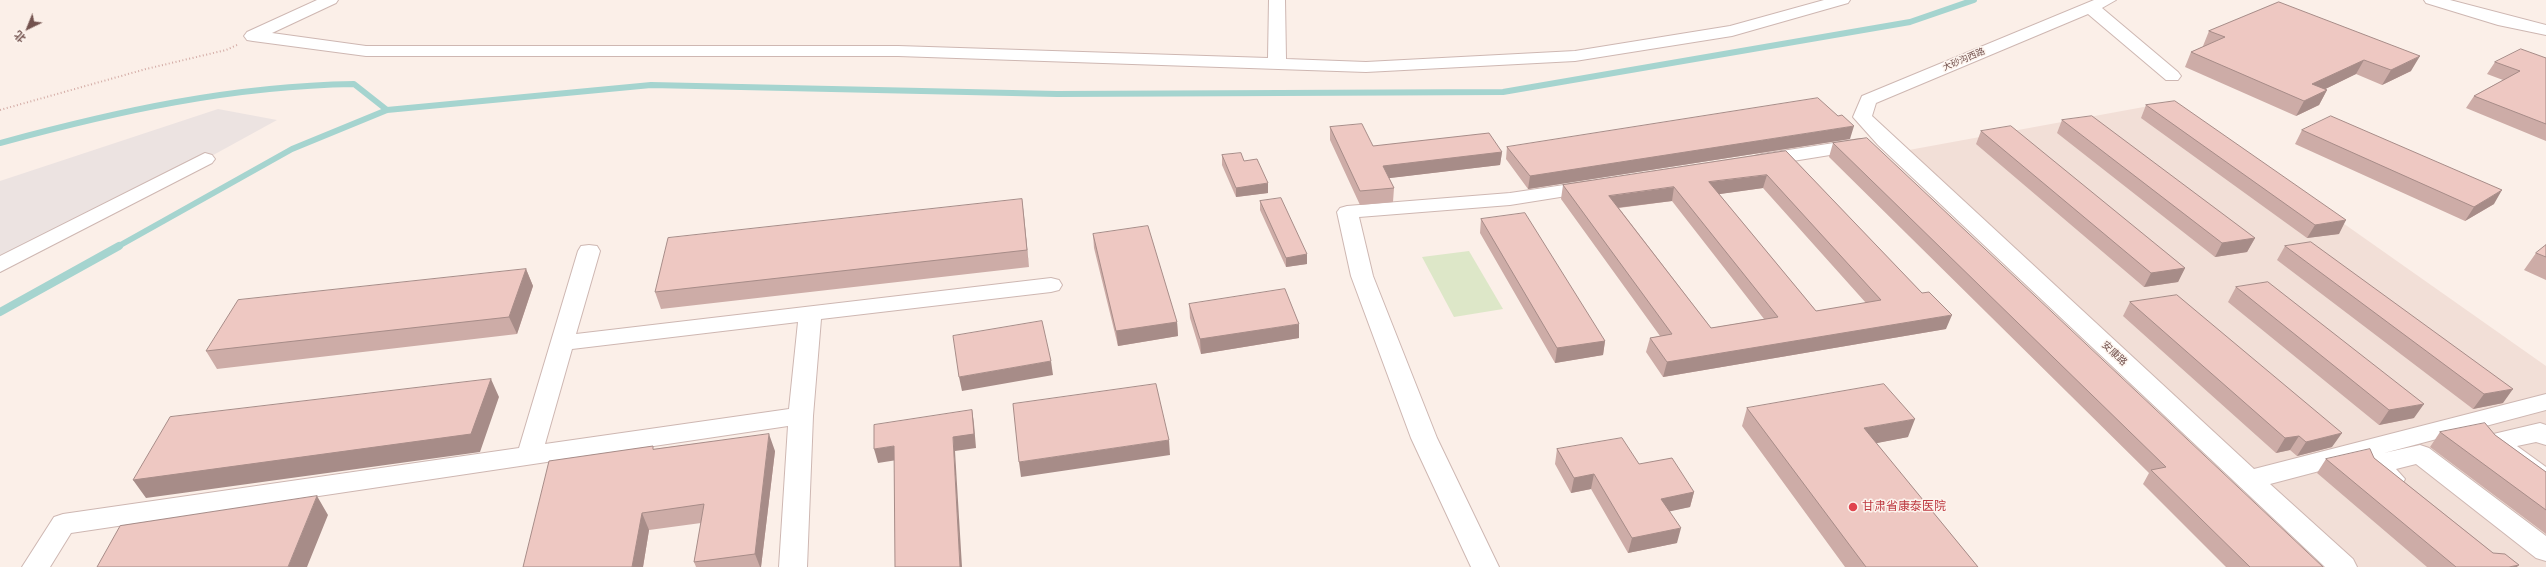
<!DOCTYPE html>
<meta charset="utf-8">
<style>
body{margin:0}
#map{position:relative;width:2546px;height:567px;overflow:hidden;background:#fbefe8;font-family:"Titillium Web","Noto Sans SC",sans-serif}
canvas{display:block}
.north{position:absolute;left:8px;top:8px;width:40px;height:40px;-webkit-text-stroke:3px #fdf4ee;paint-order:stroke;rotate:223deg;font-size:11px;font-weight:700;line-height:16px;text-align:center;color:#73524e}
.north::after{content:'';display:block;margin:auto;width:14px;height:18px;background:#73524e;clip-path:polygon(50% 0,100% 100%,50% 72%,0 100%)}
</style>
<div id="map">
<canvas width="2546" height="567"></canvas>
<div class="north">北</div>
</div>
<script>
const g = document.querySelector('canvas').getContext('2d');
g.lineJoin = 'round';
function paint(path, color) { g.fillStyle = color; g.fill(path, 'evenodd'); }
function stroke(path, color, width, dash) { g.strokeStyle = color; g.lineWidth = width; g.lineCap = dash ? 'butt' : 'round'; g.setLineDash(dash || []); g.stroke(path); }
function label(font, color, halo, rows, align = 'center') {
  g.font = font + ' "Titillium Web","Noto Sans SC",sans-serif'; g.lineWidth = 3; g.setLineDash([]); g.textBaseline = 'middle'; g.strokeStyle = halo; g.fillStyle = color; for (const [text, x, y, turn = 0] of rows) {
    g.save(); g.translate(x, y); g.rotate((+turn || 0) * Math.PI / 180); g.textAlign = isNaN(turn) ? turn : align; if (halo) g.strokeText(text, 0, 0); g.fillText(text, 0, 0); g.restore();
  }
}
const residential = new Path2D(`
 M2171,102l375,264v201h-203l-445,-415z`);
const industrial = new Path2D(`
 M218,109l59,11 -91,50 -186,94v-83z`);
const green = new Path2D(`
 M1469,251l34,58 -49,8 -32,-60z`);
const streamFar1 = new Path2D(`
 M0,143c118,-32 231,-57 354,-59l33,26
 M117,247l175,-98 95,-39 264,-25 406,9 446,-2 407,-70 64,-22`);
const stream = new Path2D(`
 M0,312l119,-66`);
const path = new Path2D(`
 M0,110l146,-41 80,-19 11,-5`);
const minor = new Path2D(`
 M317,0h21l-2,3 -64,30 94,13h532l370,12 1,-58h16l1,59 80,3 209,-11 155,-25 94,-26h26l-2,3 -116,33 -157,25 -209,11 -468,-16h-532l-113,-15 -6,-1 -3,-4 3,-4z
 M2094,0h22l-14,8 76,64 3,4 -3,4h-12l-78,-66 -212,89 -4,13 382,353 292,-75v16l-162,43 36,-8 9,3 117,88v25l-10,-3 -120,-94 -20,5 9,10 -4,7c-16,5 -32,-7 -40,-21l4,-6 -95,25 83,75 4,8h-32l-447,-422 -25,-28 9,-21z
 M2424,0h26l96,25v10l-48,-10 -72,-22z
 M1860,139l7,2 3,4 -3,4 -105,17 -7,-2 -3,-4 3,-4 7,-2z
 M205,153l7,2 3,4 -3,4 -212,109v-16z
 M1591,181l7,2 3,4 -3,4 -88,14 -151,12 14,59 64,162 62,129h-28l-60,-129 -60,-162 -14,-64 3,-4 7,-2 163,-13z
 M589,245l8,1 3,5 -24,83 475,-56 8,2 3,5 -3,5 -8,2 -230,27 -8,97 -6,151h-28l9,-141 -717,107 -21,34h-28l32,-50 9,-3 456,-66 59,-197 3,-5zM798,322l-9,87 -244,35 27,-95z
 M2540,423l6,2v20l-10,-3 -19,4 29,21v22l-9,-2 -52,-39 -4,-6 4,-6z`);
const wall = new Path2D(`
 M2279,2l132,69 -29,14 -26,-11 -31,15 2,1 -8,15 -23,11 -111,-49 6,-15 13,-6h-1l6,-15z
 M2546,58v83l-80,-33 8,-12 29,-16 -16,-6 8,-12z
 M2146,105l193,129 -32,4 -166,-120z
 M2062,120l193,118 -8,14 -32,5 -158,-124z
 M1330,127l43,19 129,6 -2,13 -111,13 5,10 -1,14 -33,3 -30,-65z
 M2302,130l192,74 -29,17 -170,-77z
 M1981,131l204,137 -7,14 -34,5 -168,-143z
 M1850,139l-322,50 -22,-30 1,-12z
 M1833,143l490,424h-97l-83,-83 6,-11 -320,-316z
 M1786,151l136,142 24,36 -283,48 -17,-25 4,-14 10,-2 -99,-137 2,-14zM1763,188l103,115 -50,8 -97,-117zM1672,201l92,118 -53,9 -92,-120z
 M1222,155l46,38 -32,4 -14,-32z
 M1022,199l7,68 -368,42 -6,-17z
 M1260,201l47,63 -21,3 -26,-57z
 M1481,219l124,122 -2,14 -48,8 -75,-130z
 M1093,234l84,88 1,14 -60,10 -24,-98z
 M2546,245v35l-22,-10 12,-17z
 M2285,246l218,157 -30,6 -196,-149z
 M526,269l7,17 -16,48 -300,35 -11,-18z
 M2236,287l178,131 -35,7 -151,-123z
 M2130,302l202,145 -35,9 -7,-6 -14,3 -153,-137z
 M1189,304l110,34 -98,16 -11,-36z
 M1747,408l161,29 -32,6 102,124h-133l-103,-141z
 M2440,432l55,3 51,37v62l-116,-87z
 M654,449l121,2 -14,116h-65l-2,-5 7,-39 -52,7 -6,37h-120z
 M1557,449l82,15 55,28 -4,15 -21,4 8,32 -49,10 -37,-64 -20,4 -16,-29z
 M2374,458l119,95 24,14h-90l-110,-94 9,-14z`);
const shadedWall = new Path2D(`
 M2420,56l-9,15 -29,14 9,-15z
 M2364,60l-8,14 -51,25 7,-15z
 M2327,90l-8,15 -23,11 8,-15z
 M1854,126l-4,13 -322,50 2,-13z
 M1502,152l-2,13 -118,14 1,-13z
 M1767,175l-4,13 -57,8 3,-14z
 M1268,183v10l-32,4v-9z
 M1674,187l-2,14 -65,8 2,-13z
 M2502,190l-8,14 -29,17 9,-14z
 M1022,199l2,17 5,51 -2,-17z
 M2346,220l-7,14 -32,4 8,-13z
 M2255,238l-8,14 -32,5 7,-14z
 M1307,254v10l-21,3v-9z
 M2185,268l-7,14 -34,5 7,-14z
 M526,269l7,17 -16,48 -8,-17z
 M1952,315l-6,14 -283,48 4,-15z
 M1177,322l1,14 -60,10 -2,-15z
 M1299,324v14l-98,16 -1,-15z
 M1605,341l-2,14 -48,8 2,-15z
 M1051,361l2,14 -91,16 -3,-14z
 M491,379l8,18 -19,55 -334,46 -13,-18z
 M2513,389l-10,14 -30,6 11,-15z
 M2424,404l-10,14 -35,7 10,-15z
 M972,410l2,14 2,24 -21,3 7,116h-2l-7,-130z
 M1915,419l-7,18 -51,10 7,-19z
 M2342,433l-10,14 -35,9 9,-14z
 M769,434l6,17 -14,116h-1l-5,-13z
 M2299,436l-9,14 -14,3 9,-15z
 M1169,440l1,15 -149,22 -2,-15z
 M894,446l3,14 -19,3 -4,-14z
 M1594,474l-3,15 -20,4 3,-15z
 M1694,492l-4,15 -32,7 3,-15z
 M317,496l11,19 -21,52h-19z
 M642,513l7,17 -6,37h-11z
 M1681,528l-4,15 -49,10 4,-15z
 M2519,565l-2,2h-8z`);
const building = new Path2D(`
 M2279,2l141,54 -29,14 -27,-10 -52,24 15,6 -23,11 -113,-49 34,-15 -16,-6z
 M2521,49l25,9v66l-72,-28 46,-25 -25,-9z
 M1818,98l20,18 4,-1 12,11 -324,50 -23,-29z
 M2175,101l171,119 -31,5 -169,-120z
 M2092,116l163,122 -33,5 -160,-123z
 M2331,116l171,74 -28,17 -172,-77z
 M1362,124l11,22 116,-13 13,19 -119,14 11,22 -34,3 -30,-64z
 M2011,126l174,142 -34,5 -170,-142z
 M1867,138l456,429h-73l-99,-97 15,-3 -333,-324z
 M1786,151l136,142 7,-1 23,23 -285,47 -17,-24 22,-4 -109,-149zM1767,175l114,125 -65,11 -107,-129zM1674,187l104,130 -67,11 -102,-132z
 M1241,153l3,8 13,-2 11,24 -32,5 -14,-33z
 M1281,198l26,56 -21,4 -26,-57z
 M1022,199l5,51 -372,42 13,-54z
 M1525,213l80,128 -48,7 -76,-129z
 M1148,226l29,96 -61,9 -23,-97z
 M2311,242l202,147 -29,5 -199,-148z
 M2546,245v12l-10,-4z
 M526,269l-17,48 -303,34 32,-51z
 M2268,282l156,122 -35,6 -153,-123z
 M1285,289l14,35 -99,15 -11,-35z
 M2177,295l165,138 -36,9 -7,-6 -14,2 -155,-136z
 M1042,321l9,40 -92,16 -6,-41z
 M491,379l-20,55 -338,46 37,-63z
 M1156,384l13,56 -150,22 -6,-58z
 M1884,384l31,35 -51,9 114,139h-112l-119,-159z
 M972,410l2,24 -21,3 7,130h-65l-1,-121 -20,3v-24z
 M2485,423l10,12 51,37v38l-106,-78z
 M769,434l-14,120 -61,8 10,-58 -62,9 -10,54h-109l26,-106 104,-15v3z
 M1622,438l17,26 33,-6 22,34 -33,7 20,29 -49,10 -38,-64 -20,4 -17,-29z
 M2370,449l4,9 119,95 12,1 14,11 -10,2h-53l-130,-108z
 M317,496l-29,71h-191l23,-41z`);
const markers = [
 [1853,507,5,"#e0444e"]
];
const farStreetnames = [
 ["大砂沟西路",1964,60,-23]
];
const streetNames = [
 ["安康路",2114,354,43]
];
const nearHealthnames = [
 ["甘肃省康泰医院",1862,507]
];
paint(residential, '#f2dfd7');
paint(industrial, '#ece3e1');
paint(green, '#dde7c8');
stroke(streamFar1, '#a5d4cf', 6);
stroke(stream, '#a5d4cf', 8);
stroke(minor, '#ceb7b2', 2);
stroke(path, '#d3aba5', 2, [1, 2.5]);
paint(minor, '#fff');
paint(wall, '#cdaca7');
paint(shadedWall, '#a78c88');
paint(building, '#eec8c2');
stroke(building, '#a78c88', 1);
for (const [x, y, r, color] of markers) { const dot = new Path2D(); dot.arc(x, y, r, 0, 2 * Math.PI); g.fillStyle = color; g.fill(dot); stroke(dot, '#fdf4ee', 1.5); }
label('9px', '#73524e', '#fdf4ee', farStreetnames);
label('10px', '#73524e', '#fdf4ee', streetNames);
label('12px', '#be3a42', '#fdf4ee', nearHealthnames, 'left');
</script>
